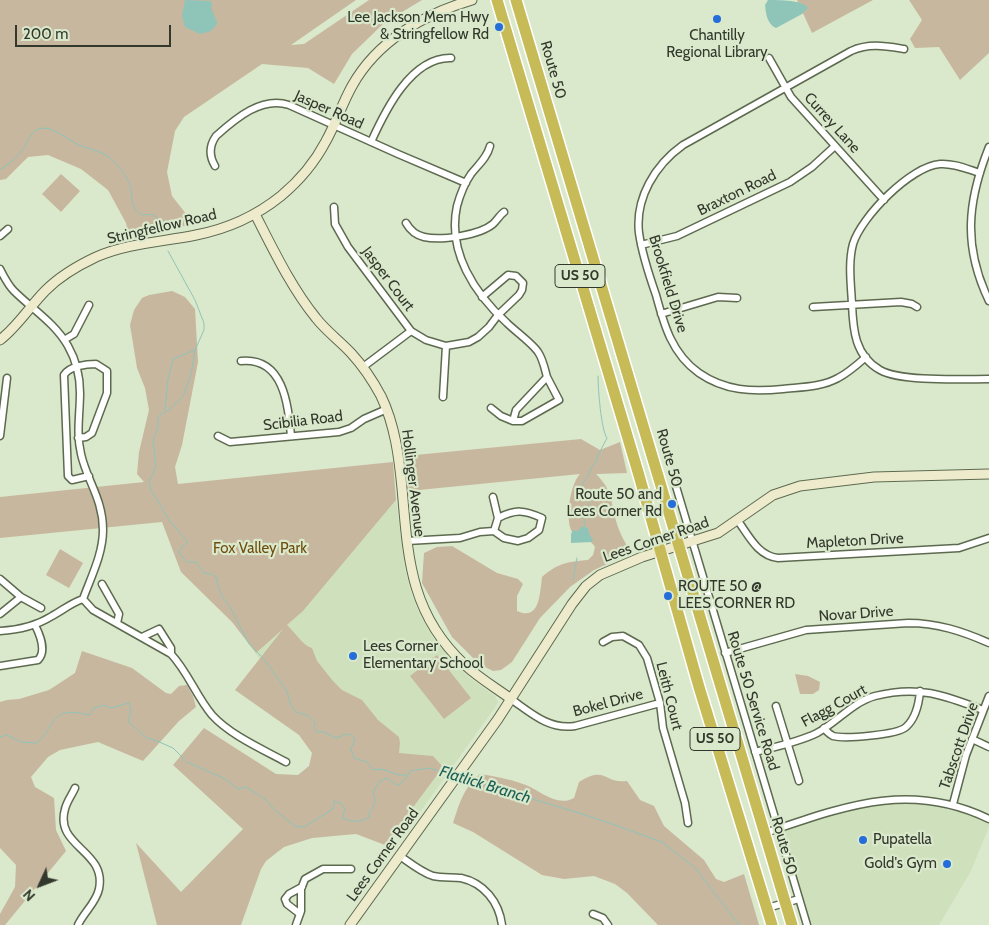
<!DOCTYPE html>
<style>
body{margin:0}
#map{position:relative;width:989px;height:925px;overflow:hidden;background:#dae8cb;font-family:Cabin,sans-serif}
canvas{display:block}
.north{position:absolute;left:15px;top:860px;width:50px;height:50px;-webkit-text-stroke:4px #dae8cb;paint-order:stroke;rotate:227deg;font-size:14px;font-weight:700;line-height:20px;text-align:center;color:#32382c}
.north::after{content:'';display:block;margin:auto;width:18px;height:22px;background:#32382c;clip-path:polygon(50% 0,100% 100%,50% 72%,0 100%)}
.scale{position:absolute;left:15px;top:25px;width:156px;height:22px;box-sizing:border-box;border:2px solid #32382c;border-top:0;padding-left:6px;font-size:15px;line-height:18px;white-space:nowrap;color:#32382c;-webkit-text-stroke:4px #dae8cb;paint-order:stroke}
</style>
<div id="map">
<canvas width="989" height="925"></canvas>
<div class="north">N</div>
<div class="scale">200 m</div>
</div>
<script>
const g = document.querySelector('canvas').getContext('2d');
g.lineJoin = 'round';
function paint(path, color) { g.fillStyle = color; g.fill(path, 'evenodd'); }
function stroke(path, color, width, dash) { g.strokeStyle = color; g.lineWidth = width; g.lineCap = dash ? 'butt' : 'round'; g.setLineDash(dash || []); g.stroke(path); }
function label(font, color, halo, rows, align = 'center') {
  g.font = font + ' Cabin,sans-serif'; g.lineWidth = 4.5; g.setLineDash([]); g.textBaseline = 'middle'; g.strokeStyle = halo; g.fillStyle = color; for (const [text, x, y, turn = 0] of rows) {
    g.save(); g.translate(x, y); g.rotate((+turn || 0) * Math.PI / 180); g.textAlign = isNaN(turn) ? turn : align; if (halo) g.strokeText(text, 0, 0); g.fillText(text, 0, 0); g.restore();
  }
}
const built = new Path2D(`
 M396,500l9,69 7,27 9,21 14,24 16,18 18,18 26,19 3,6 -2,4 -78,109 -96,-63 -43,-68 -24,-31 48,-42z
 M878,801l60,1 51,18v7l-18,44 -32,54h-132l-29,-96z`);
const green = new Path2D(`
 M0,0h356l-65,45 13,-1 65,-44h53l-38,23 -32,31 -18,30 -26,-16 -46,-4 -78,53 -9,14 -8,41 5,24 22,28 -65,12 -3,-13 -18,-33 -27,-21 -33,-14 -20,2 -22,22 -6,1z
 M797,0h76l-61,33z
 M909,0h80v53l-29,27 -21,-33 -24,1 -5,-9 12,-19z
 M61,174l19,17 -19,21 -19,-18z
 M172,291l13,6 10,12 3,53 -16,83 -7,22 3,17 215,-22 3,38 -93,111 -16,14c8,7 15,20 25,23l5,13 16,20 9,9 20,10 16,20 21,17 1,6 -1,10 34,3 10,11 -58,78 -29,-11 -44,4 -28,9 -18,14 -5,8 -20,56h-84l-21,-82 45,49 62,-63 -70,-64 31,-37 72,46 22,1 11,-9 3,-13 -13,-18 -64,-45 48,-61 -27,24 -24,-31 -51,-50 -19,-50 -162,16v-41l144,-15 -7,-8 2,-22 10,-42 -4,-22 -8,-20 -7,-43 4,-15 8,-12 7,-3z
 M581,439l19,11 20,-8 7,31 -31,1c18,18 14,28 21,50 3,10 9,20 14,29l-37,17 -24,17 -30,31 -28,44 -11,8 -8,1 -14,-7 -27,-27 -30,-54 2,-30 13,-6 15,-1 45,27 21,6 5,5 -6,12v15c23,11 23,-19 25,-34 16,-14 25,-15 46,-17l5,-5 2,-8c-7,-11 -15,-6 -22,-14 -9,-11 -3,-49 7,-59l-171,17 -4,-35z
 M60,549l23,14 -14,25 -23,-13z
 M82,651l50,17 34,25 5,1 8,-8 8,-1 6,11 3,11 -17,14 -36,40 -45,-19 -38,8 -12,7 -17,20 4,10 19,11 2,32 10,21 -61,74h-5v-11l15,-27 1,-22 -16,-17v-146l7,-2 12,-1 30,-9 26,-17z
 M437,655l34,43 -27,21 -34,-43z
 M795,674l13,2 12,6 -1,8 -6,4h-13z
 M480,774c14,2 29,5 43,10 16,5 33,24 51,14l5,-16c28,-17 24,2 48,-1l13,19 14,6 10,20 40,34 12,19 8,3 20,-8 15,51h-101l-31,-32 -12,-9 -21,-8 -30,3 -22,-4 -69,-43 -20,-9c7,-21 10,-34 27,-49z`);
const water = new Path2D(`
 M185,0l26,1 1,4 -1,3 6,14v2l-6,7 -11,3 -15,-7 -3,-11z
 M768,0c12,0 35,0 40,8l-6,6 -26,14c-9,-4 -10,-14 -11,-23z
 M582,526l6,2 1,6 4,6 -1,2 -21,1v-9l2,-4 5,1z`);
const stream = new Path2D(`
 M0,169c7,-2 18,-13 23,-20 5,-7 9,-21 20,-21 14,0 28,15 41,19 9,3 17,5 25,10 7,5 15,16 19,24 7,12 -1,26 14,34 13,-2 16,1 20,14
 M168,251l27,49 9,23v7l-9,20 -4,25 -8,21 -13,13 -10,6 -2,3v10l-5,12 3,27 -7,14 2,9 18,30 17,20 1,2 -8,9 1,3 7,8h9l8,11 7,1 5,3 5,18 9,12 19,37 14,14 24,33 4,15 5,6 13,4 6,7 -1,5 3,4h7l12,6 12,-4 4,1 3,4 -4,10 3,9 13,4 6,8 9,-1 17,6h8
 M165,410l3,-31 5,-20 22,-9
 M598,455l9,-17c-6,-8 -9,-50 -9,-62
 M585,526c-1,-9 3,-17 4,-26l-9,-8c2,-12 10,-15 12,-26l4,-4 2,-7
 M573,580l4,-22
 M0,737l7,-2 14,7 15,1c13,-8 15,-28 30,-30 8,-2 17,1 24,2l4,-7 10,-3 7,3 18,-5 2,8 -3,11 19,16 10,3 16,7 14,14 38,17 13,10 8,-2 19,12 12,13 18,14 9,1 29,-18 1,-8 7,2 4,7 -3,8c10,4 18,5 27,-1v-5c7,-7 7,-11 4,-20l6,-10 8,-4 10,7c7,-2 10,-8 13,-14l19,-3 25,7
 M460,777l132,40 70,25 34,27 43,56`);
const street = new Path2D(`
 M769,58l22,39 93,103
 M371,142c14,-31 40,-85 80,-84
 M490,146c-3,12 -12,19 -19,28 -7,10 -11,21 -14,32 -10,46 18,88 50,117 8,8 26,21 31,29 5,7 7,18 9,25l-31,33 -3,11h9l37,-21 -12,-23
 M989,147c-22,55 -26,100 0,154
 M215,166c-6,-10 -6,-20 1,-30 20,-18 46,-40 73,-31l109,49 68,29
 M980,173c-13,-4 -26,-10 -40,-9 -29,2 -79,53 -87,80 -5,19 -2,40 -1,60 1,26 3,52 28,66 21,12 83,9 109,9
 M334,207l1,17 13,23 63,84 15,9 20,6 23,-4 9,-5 11,-10 9,-12 21,-20 3,-5 1,-7 -7,-7 -8,-1 -26,22
 M406,223c4,7 9,12 18,14 17,4 56,-2 69,-13 4,-4 7,-9 11,-12
 M0,236l8,-7
 M641,245l36,-9 113,-54 22,-15 23,-21
 M0,269c4,8 8,16 14,22 18,18 41,32 54,55 8,14 12,30 12,47 0,21 -4,40 1,61 6,27 22,45 22,76 0,24 -12,47 -20,69
 M813,307l88,-5 11,2 5,3
 M661,314l57,-17 19,1
 M64,340l10,-6 15,-29
 M866,357c-9,8 -18,16 -28,21 -16,9 -37,9 -55,11 -31,3 -58,2 -84,-16 -27,-19 -35,-48 -43,-78 -7,-20 -14,-41 -17,-62 -4,-35 16,-68 44,-88l168,-94c18,-8 34,-5 53,-2
 M241,361c43,-4 47,44 50,75
 M363,367l48,-36
 M443,397l3,-51
 M491,408l10,8 12,5
 M0,436l7,-58
 M218,436l12,6 109,-10 12,-4 13,-9 23,-10
 M78,438l8,-1 6,-4 15,-40v-22l-11,-7c-9,0 -27,2 -32,11l4,101 4,4 17,-4
 M675,483l132,442
 M493,497l5,21
 M738,521c11,15 20,35 40,37l181,-10 30,-10
 M407,541l53,-3 20,-6 14,-1 10,7 14,3 10,-3 11,-8 3,-12c-18,-8 -26,-9 -44,0l-4,13
 M0,579l21,18 20,11
 M102,584l17,30 -2,9
 M83,599l10,11 78,44c17,18 25,42 41,61 18,20 50,34 74,47
 M0,614l21,-17
 M0,631c18,-1 36,-5 52,-15 11,-6 19,-13 31,-17
 M142,637l17,-8 12,19v6
 M603,642l9,-5 11,-1 16,9 8,13 13,45 3,25 22,75 3,20
 M725,653l81,-23 102,-7c29,0 54,8 81,20
 M0,666l38,-6c9,-9 2,-25 -3,-35
 M511,699c20,14 38,31 64,27l85,-23
 M776,706l23,75
 M824,728c3,4 5,6 9,8 12,3 64,-1 73,-9 10,-9 13,-24 14,-36
 M972,739l17,8
 M755,752c20,-5 44,-10 62,-19 20,-11 36,-31 58,-37 43,-11 69,-1 108,14
 M75,788c-3,7 -8,13 -10,21 -11,38 42,41 34,80 -3,14 -15,23 -21,36
 M953,804l13,-49 23,-59
 M765,833c78,-26 144,-53 224,-14
 M400,856c10,7 21,16 33,20 9,2 19,1 28,2 23,5 38,24 41,47
 M767,908l32,-9
 M300,914l-13,-10 -2,-5 4,-5 13,-7
 M593,914l10,4 5,7
 M296,925l5,-14v-22l4,-10 18,-10h28`);
const secondary = new Path2D(`
 M255,214c18,35 36,73 61,104 10,13 24,23 35,35 12,13 22,28 30,43 14,29 18,61 21,92 6,70 8,126 63,177 14,13 31,23 46,34
 M0,340c18,-14 30,-34 46,-50 15,-15 31,-24 50,-33 32,-14 66,-15 100,-22 31,-6 60,-19 85,-39 18,-15 34,-34 45,-55 10,-18 16,-37 26,-55 25,-45 72,-72 120,-86
 M350,925l148,-206 74,-115 14,-18 14,-11 42,-18 76,-24 55,-38 27,-9 74,-9 115,-3`);
const highway = new Path2D(`
 M497,0l141,472 61,215 73,238
 M516,0l276,925`);
const markers = [
 [717,19,5,"#256dd9"],
 [499,27,5,"#256dd9"],
 [672,504,5,"#256dd9"],
 [668,596,5,"#256dd9"],
 [353,656,5,"#256dd9"],
 [863,840,5,"#256dd9"],
 [947,864,5,"#256dd9"]
];
const shields = [
 [580,276,50],
 [715,739,50]
];
const shieldNames = [
 ["US 50",580,276],
 ["US 50",715,739]
];
const poiNames = [
 ["Lee Jackson Mem Hwy",489,18],
 ["& Stringfellow Rd",489,35],
 ["Chantilly",717,36,"center"],
 ["Regional Library",717,53,"center"],
 ["Route 50 and",662,495],
 ["Lees Corner Rd",662,512],
 ["ROUTE 50 @",678,587,"left"],
 ["LEES CORNER RD",678,604,"left"],
 ["Lees Corner",363,647,"left"],
 ["Elementary School",363,664,"left"],
 ["Pupatella",873,840,"left"],
 ["Gold's Gym",937,864]
];
const streetNames = [
 ["Route 50",553,70,74],
 ["Jasper Road",329,110,24],
 ["Currey Lane",832,123,48],
 ["Braxton Road",737,193,-26],
 ["Stringfellow Road",162,227,-13],
 ["Jasper Court",388,279,53],
 ["Brookfield Drive",668,284,73],
 ["Scibilia Road",303,421,-7],
 ["Route 50",669,458,74],
 ["Hollinger Avenue",413,483,83],
 ["Lees Corner Road",656,540,-19],
 ["Mapleton Drive",855,541,-3],
 ["Novar Drive",856,614,-4],
 ["Leith Court",669,696,76],
 ["Route 50 Service Road",753,701,73],
 ["Bokel Drive",608,703,-15],
 ["Flagg Court",834,706,-29],
 ["Tabscott Drive",959,746,-71],
 ["Route 50",784,846,74],
 ["Lees Corner Road",383,855,-54]
];
const parkNames = [
 ["Fox Valley Park",260,549]
];
const waterNames = [
 ["Flatlick Branch",485,785,17]
];
paint(built, '#cfe1bc');
paint(green, '#c8b79f');
paint(water, '#8fc4b9');
stroke(stream, '#8fc4b9', 1);
stroke(street, '#5d6a50', 9);
stroke(secondary, '#5d6a50', 11);
stroke(highway, '#fff', 14);
stroke(street, '#fff', 6);
stroke(secondary, '#eeebcd', 9);
stroke(highway, '#c7bb58', 11);
for (const [x, y, r, color] of markers) { const dot = new Path2D(); dot.arc(x, y, r, 0, 2 * Math.PI); g.fillStyle = color; g.fill(dot); stroke(dot, '#dae8cb', 2); }
for (const [x, y, w] of shields) { const box = new Path2D(); box.roundRect(x - w / 2, y - 11.5, w, 23, 4); g.fillStyle = '#dae8cb'; g.fill(box); stroke(box, '#32382c', 1); }
label('bold 14px', '#32382c', null, shieldNames);
label('15px', '#32382c', '#dae8cb', poiNames, 'right');
label('15px', '#32382c', '#dae8cb', streetNames);
label('15px', '#6f4d0e', '#dae8cb', parkNames);
label('italic 16px', '#1a5f55', '#dae8cb', waterNames);
</script>
